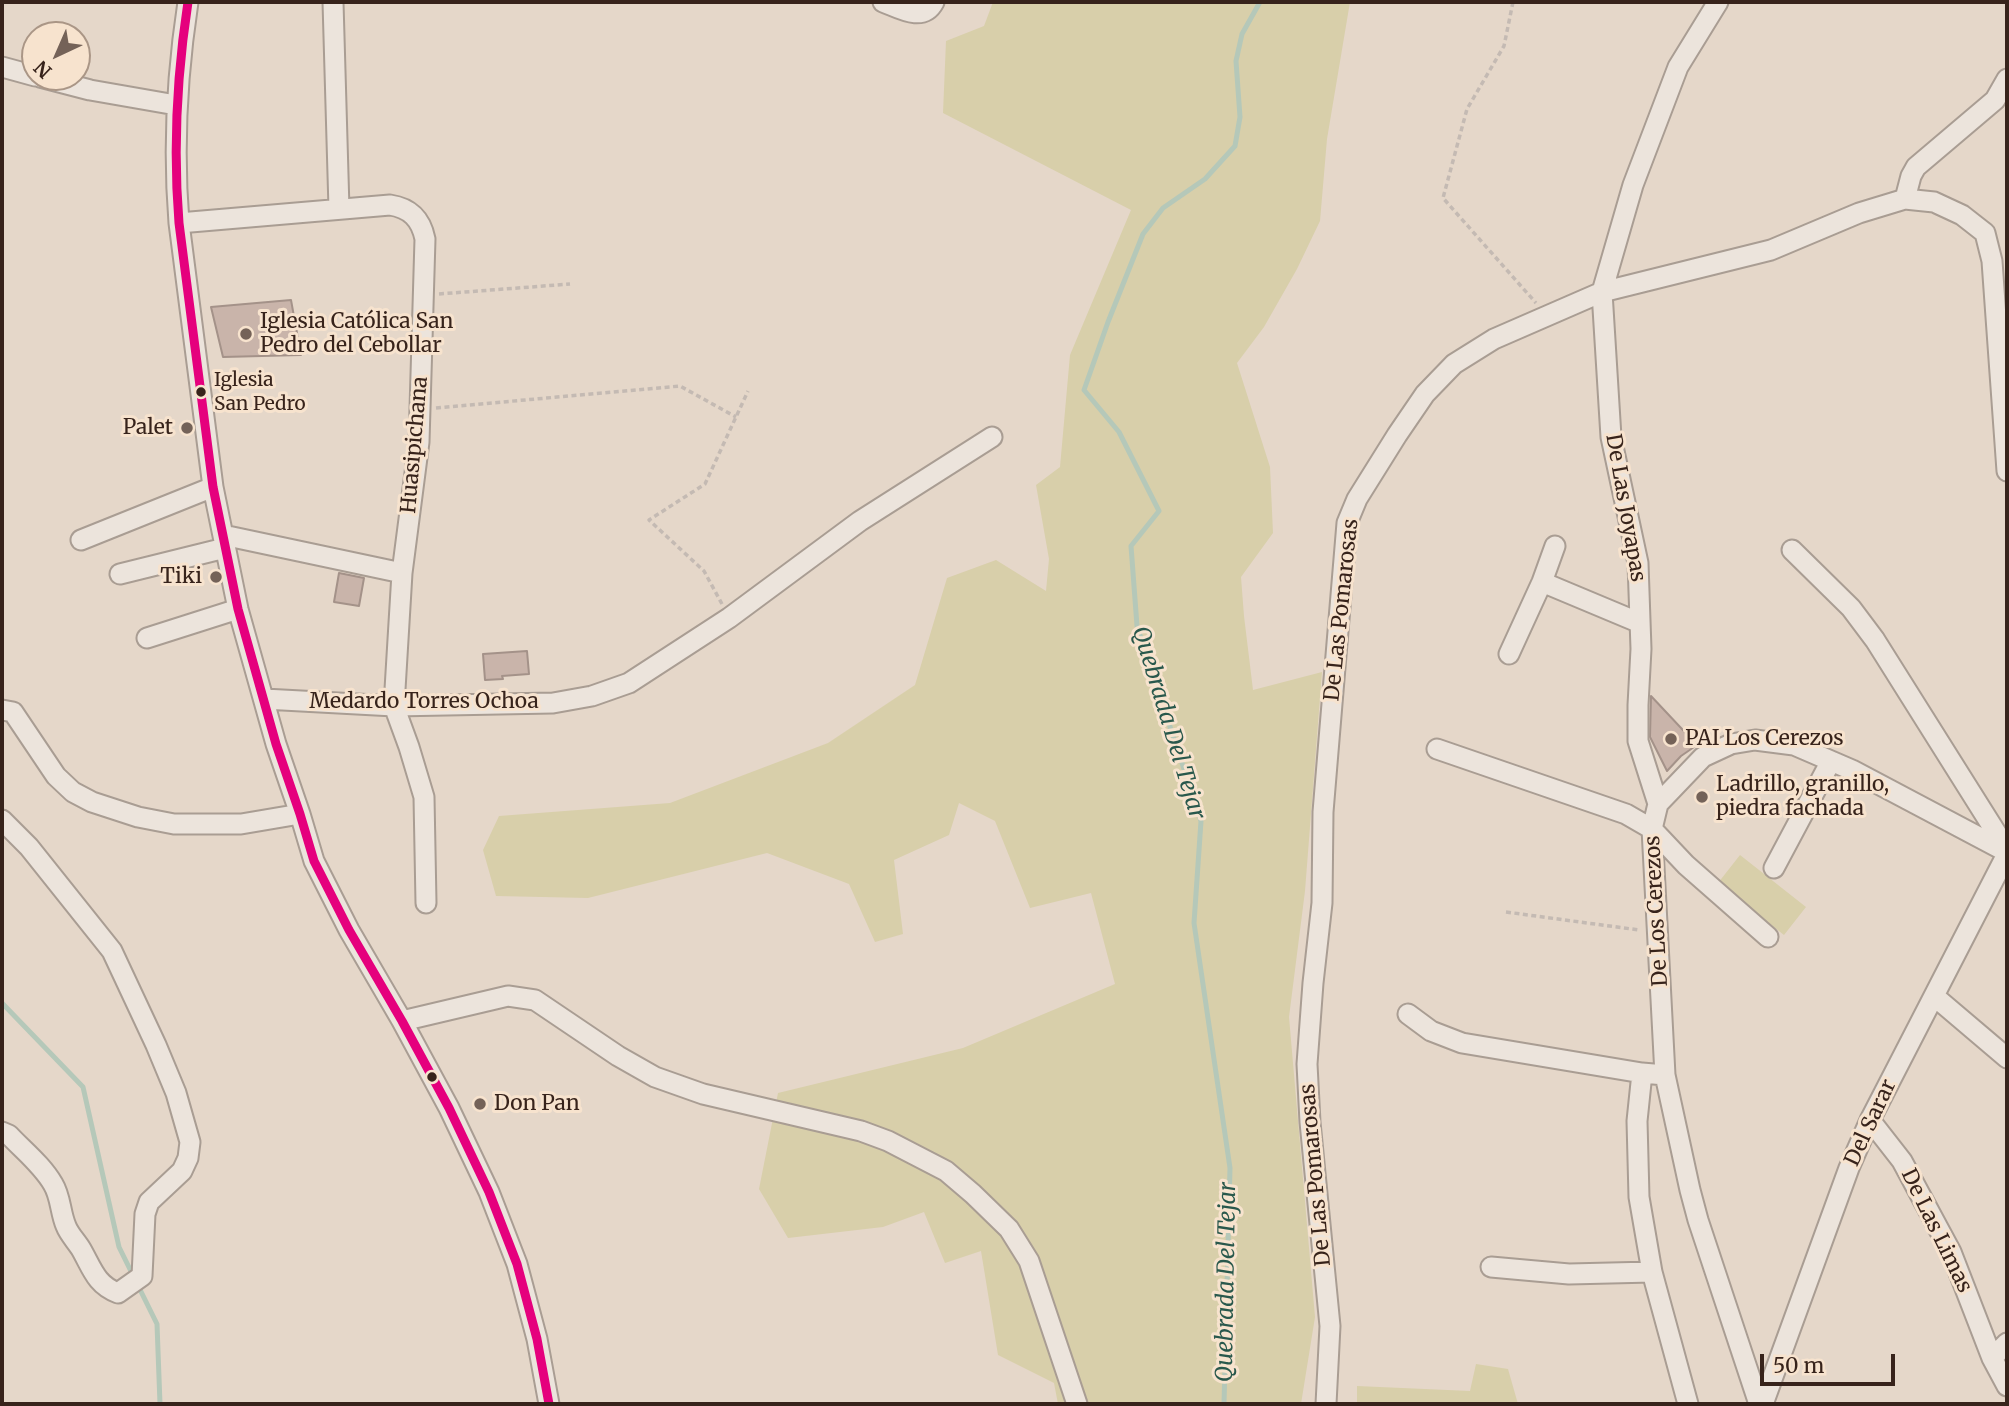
<!DOCTYPE html>
<meta charset="utf-8">
<style>
body{margin:0}
#map{position:relative;width:2009px;height:1406px;overflow:hidden;background:#e5d7c9;font-family:Merriweather,serif}
canvas{display:block}
.frame{position:absolute;inset:0;border:4px solid #37231b;pointer-events:none}
.north{position:absolute;left:21px;top:21px;width:70px;height:70px;box-sizing:border-box;background:#f7e3ce;border:2px solid #aa9686;border-radius:50%;rotate:224deg;font-size:19px;font-weight:700;line-height:28px;text-align:center;color:#37231b}
.north::after{content:'';display:block;margin:auto;width:24px;height:32px;background:#746258;clip-path:polygon(50% 0,100% 100%,50% 72%,0 100%)}
.scale{position:absolute;left:1760px;top:1354px;width:135px;height:32px;box-sizing:border-box;border:4px solid #37231b;border-top:0;padding-left:9px;font-size:21px;line-height:24px;white-space:nowrap;color:#37231b;-webkit-text-stroke:5px #f7e3ce;paint-order:stroke}
</style>
<div id="map">
<canvas width="2009" height="1406"></canvas>
<div class="frame"></div>
<div class="north">N</div>
<div class="scale">50 m</div>
</div>
<script>
const g = document.querySelector('canvas').getContext('2d');
g.lineJoin = 'round';
function paint(path, color) { g.fillStyle = color; g.fill(path, 'evenodd'); }
function stroke(path, color, width, dash) { g.strokeStyle = color; g.lineWidth = width; g.lineCap = dash ? 'butt' : 'round'; g.setLineDash(dash || []); g.stroke(path); }
function label(font, color, halo, rows, align = 'center') {
  g.font = font + ' Merriweather,serif'; g.lineWidth = 6; g.setLineDash([]); g.textBaseline = 'middle'; g.strokeStyle = halo; g.fillStyle = color; for (const [text, x, y, turn = 0] of rows) {
    g.save(); g.translate(x, y); g.rotate((+turn || 0) * Math.PI / 180); g.textAlign = isNaN(turn) ? turn : align; if (halo) g.strokeText(text, 0, 0); g.fillText(text, 0, 0); g.restore();
  }
}
const green = new Path2D(`
 M993,2h357l-23,137 -7,82 -23,48 -33,58 -27,36 33,104 3,66 -32,44 3,39 9,74 69,-18 -17,219 -16,126 26,300 -14,87h-243l-4,-21 -56,-28 -17,-104 -36,12 -21,-51 -41,15 -95,11 -29,-49 19,-96 185,-45 152,-64 -24,-91 -61,15 -35,-87 -36,-18 -10,32 -55,25 9,74 -28,8 -26,-58 -82,-31 -179,45 -92,-2 -13,-46 16,-34 171,-13 158,-60 87,-58 32,-107 49,-18 50,31 3,-32 -13,-74 24,-18 10,-112 61,-145 -188,-97 3,-72 38,-15z
 M1740,855l66,52 -22,28 -66,-52z
 M1476,1364l32,5 10,35h-161v-18l113,5z`);
const stream = new Path2D(`
 M2,1003l81,84 36,160 38,77 3,80
 M1224,1404l6,-236 -36,-245 7,-102 -64,-195 -6,-80 28,-35 -40,-79 -35,-42 24,-68 35,-88 20,-26 42,-29 30,-33 5,-29 -4,-56 6,-27 18,-32`);
const building = new Path2D(`
 M291,300l10,55 -78,2 -12,-50z
 M339,573l25,5 -5,28 -25,-4z
 M527,651l2,23 -27,2 1,3 -18,1 -2,-26z
 M1651,696l46,49 -16,11 -14,15 -17,-34z`);
const path = new Path2D(`
 M1513,2l-9,44 -37,63 -24,89 93,105
 M439,294l131,-10
 M436,408l244,-22 56,31
 M722,604l-18,-33 -55,-51 56,-36 43,-93
 M1506,912l133,18`);
const minor = new Path2D(`
 M188,2c-11,72 -15,147 -9,221l34,264 25,122 38,135 24,70 14,47 35,69 53,91 47,87 40,84 28,72 20,75 12,65
 M333,2l6,207
 M883,2c16,6 40,21 51,0
 M2,67l33,9
 M40,77l50,13 86,15
 M1905,199l6,-23 5,-9 79,-67 12,-21
 M179,223l211,-18c20,3 31,14 35,34l-6,203 -17,131 -8,133 15,41 15,50 2,106
 M223,535l179,38
 M81,540l132,-53
 M1792,550l59,58 24,32 132,210
 M120,574l105,-26
 M1542,582l98,41
 M147,638l91,-29
 M1509,654l33,-72 13,-36
 M264,699l130,7 159,-3 39,-7 37,-13 100,-65 131,-97 132,-84
 M2,710l11,2 43,64 17,16 19,10 46,15 36,7h67l59,-10
 M1437,749l189,65 26,15 34,36 82,72
 M1658,804l-20,-63v-36l3,-56 -3,-86 -27,-126 -9,-145 31,-107 45,-118 40,-65
 M2,820l27,27 83,104 44,94 20,48 14,49 -2,16 -6,13 -33,31 -4,12 -3,62 -24,17c-22,-8 -26,-25 -37,-44 -5,-8 -12,-15 -15,-23 -6,-14 -5,-29 -13,-42 -11,-19 -29,-33 -44,-49l-7,-3
 M1774,868l57,-107
 M1934,996l73,62
 M1408,1014l23,17 31,12 180,30
 M402,1021l106,-25 27,4 83,56 37,21 48,17 158,37 27,10 58,30 27,23 36,35 20,32 48,143
 M1665,1075l-23,-2 -5,48 2,76 13,75 36,132
 M1870,1120l32,41 49,91 41,106 15,28
 M1491,1267l78,7 83,-2
 M1992,1358l15,-15
 M1326,1404l4,-78 -20,-204 -3,-58 6,-81 9,-80 1,-91 24,-289 10,-24 40,-64 28,-41 29,-30 40,-25 108,-47 169,-42 88,-37 46,-14 29,3 28,13 23,18 7,28 15,210
 M1759,1404l-61,-184 -8,-30 -25,-115 -13,-246 6,-25 45,-47 28,-13 24,-4 39,5 58,25 155,82
 M1763,1404l86,-236 21,-48 137,-266`);
const bus1 = new Path2D(`
 M188,2c-11,72 -15,147 -9,221l34,264 25,122 38,135 24,70 14,47 35,69 53,91 47,87 40,84 28,72 20,75 12,65`);
const markers = [
 [246,334,7,"#746258"],
 [201,392,6,"#37231b"],
 [187,428,7,"#746258"],
 [216,577,7,"#746258"],
 [1671,739,7,"#746258"],
 [1702,797,7,"#746258"],
 [432,1077,6,"#37231b"],
 [480,1104,7,"#746258"]
];
const busNames = [
 ["Iglesia",214,381],
 ["San Pedro",214,405]
];
const poiNames = [
 ["Iglesia Católica San",260,322],
 ["Pedro del Cebollar",260,346],
 ["Palet",173,428,"right"],
 ["Tiki",202,577,"right"],
 ["PAI Los Cerezos",1685,739],
 ["Ladrillo, granillo,",1716,785],
 ["piedra fachada",1716,809],
 ["Don Pan",494,1104]
];
const streetNames = [
 ["Huasipichana",415,445,-85],
 ["De Las Joyapas",1625,508,80],
 ["De Las Pomarosas",1342,610,-84],
 ["Medardo Torres Ochoa",424,702],
 ["De Los Cerezos",1657,911,-93],
 ["Del Sarar",1871,1123,-65],
 ["De Las Pomarosas",1316,1175,-95],
 ["De Las Limas",1936,1231,64]
];
const waterNames = [
 ["Quebrada Del Tejar",1168,723,73],
 ["Quebrada Del Tejar",1227,1282,-89]
];
paint(green, '#d8cfaa');
stroke(stream, '#b5c8b9', 5);
paint(building, '#c9b4aa');
stroke(building, '#a49289', 2);
stroke(minor, '#a99d93', 23);
stroke(path, '#c4bab3', 3.5, [5, 3.5]);
stroke(minor, '#ece4dc', 19);
stroke(bus1, '#e5007d', 9);
for (const [x, y, r, color] of markers) { const dot = new Path2D(); dot.arc(x, y, r, 0, 2 * Math.PI); g.fillStyle = color; g.fill(dot); stroke(dot, '#f7e3ce', 2.5); }
label('19px', '#37231b', '#f7e3ce', busNames, 'left');
label('21px', '#37231b', '#f7e3ce', poiNames, 'left');
label('21px', '#37231b', '#f7e3ce', streetNames);
label('italic 23px', '#29584c', '#f7e3ce', waterNames);
</script>
